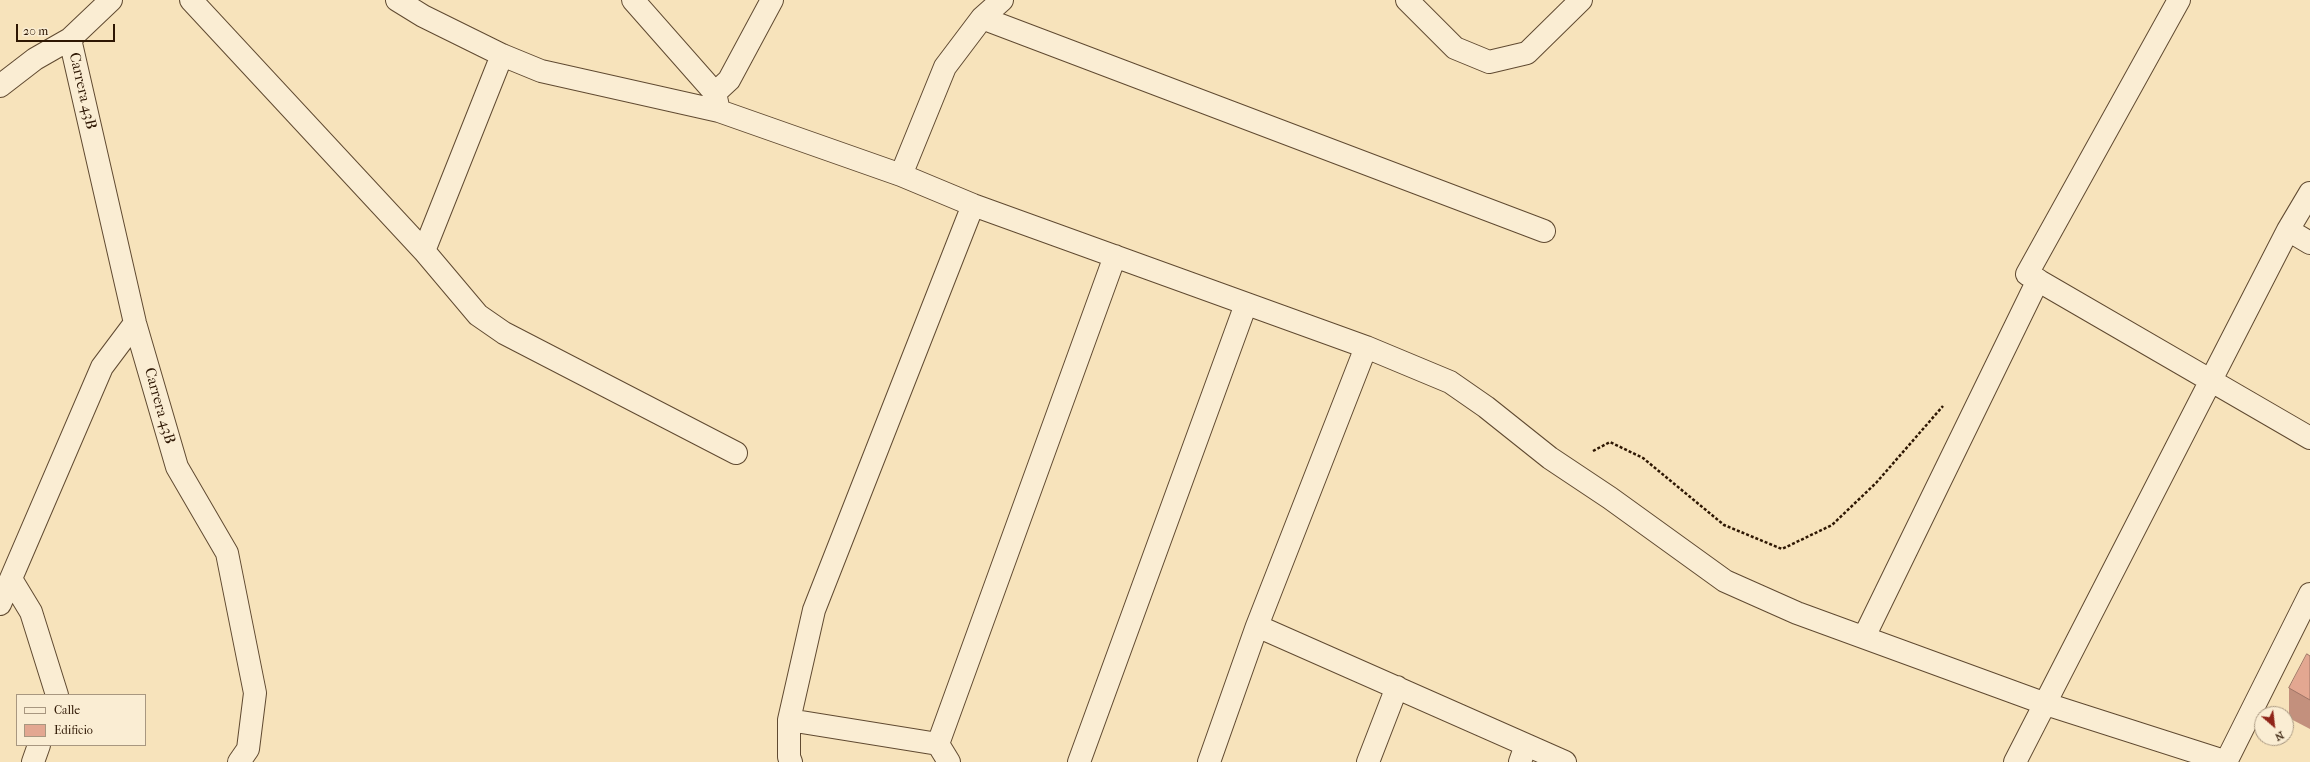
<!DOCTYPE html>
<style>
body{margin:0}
#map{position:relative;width:2310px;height:762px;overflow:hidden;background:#f7e3bb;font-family:"IM FELL French Canon",serif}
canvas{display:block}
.legend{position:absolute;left:16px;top:694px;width:130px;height:52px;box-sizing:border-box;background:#faedd3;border:1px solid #a89780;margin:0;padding:5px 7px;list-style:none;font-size:12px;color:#2e1703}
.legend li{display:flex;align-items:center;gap:8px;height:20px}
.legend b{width:20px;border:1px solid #a89780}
.north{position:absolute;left:2254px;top:706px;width:40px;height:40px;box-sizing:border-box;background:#faedd3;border:1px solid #a89780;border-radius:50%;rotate:152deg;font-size:11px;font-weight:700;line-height:16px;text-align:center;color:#2e1703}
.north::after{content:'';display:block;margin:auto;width:14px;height:18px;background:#8f2418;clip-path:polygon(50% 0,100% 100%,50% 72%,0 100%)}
.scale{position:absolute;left:16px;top:24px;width:99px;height:18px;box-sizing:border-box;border:2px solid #2e1703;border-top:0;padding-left:5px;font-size:12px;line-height:14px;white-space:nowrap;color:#2e1703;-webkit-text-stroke:3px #faedd3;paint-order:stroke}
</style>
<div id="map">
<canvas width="2310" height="762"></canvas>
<ul class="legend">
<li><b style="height:5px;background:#faedd3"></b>Calle</li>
<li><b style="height:11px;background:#e3a791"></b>Edificio</li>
</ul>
<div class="north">N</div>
<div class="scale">20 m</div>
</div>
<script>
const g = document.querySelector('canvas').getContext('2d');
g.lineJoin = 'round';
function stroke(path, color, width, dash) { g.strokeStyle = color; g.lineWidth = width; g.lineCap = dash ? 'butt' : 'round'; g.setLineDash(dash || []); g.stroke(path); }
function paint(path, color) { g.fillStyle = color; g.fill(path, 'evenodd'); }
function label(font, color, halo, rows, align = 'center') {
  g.font = font + ' "IM FELL French Canon",serif'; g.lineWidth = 3; g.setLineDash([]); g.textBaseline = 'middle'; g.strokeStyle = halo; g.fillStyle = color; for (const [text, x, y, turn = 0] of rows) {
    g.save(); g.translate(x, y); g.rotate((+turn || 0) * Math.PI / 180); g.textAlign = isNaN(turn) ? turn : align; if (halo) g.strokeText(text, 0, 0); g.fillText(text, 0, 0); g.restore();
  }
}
const path = new Path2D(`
 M1593,451l17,-9 33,16 81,67 58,24 50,-24 44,-42 67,-77`);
const minor = new Path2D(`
 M191,0l233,251 54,64 26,18 232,120
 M397,0l26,16 79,39 39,16 178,40 182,64 72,30 393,142 84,35 36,25 64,51 60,40 115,83 72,32 249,91 181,58
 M633,0l82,93
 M1407,0l48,48 34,14 38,-9 54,-53
 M2179,0l-152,274 283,164
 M982,18l562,213
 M70,39l65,284 42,144 50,86 28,140 -7,56 -9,13
 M0,86l35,-27 35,-20 41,-39
 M719,111l-4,-18 14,-13 43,-80
 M901,175l44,-108 37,-49 20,-18
 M2288,230l22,13
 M424,251l78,-196
 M11,579l20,33 26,83
 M0,604l102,-237 33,-44
 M1257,626l308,136
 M1864,637l174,-357
 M789,720l149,24
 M938,744l177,-488
 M938,744l11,18
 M33,762l6,-17
 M791,762l-2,-5v-37l25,-110 159,-405
 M1079,762l167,-458
 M1209,762l48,-136 109,-279
 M1368,762l29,-75
 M1520,762l6,-17
 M2015,762l273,-532 22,-37
 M2226,762l84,-168`);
const wall = new Path2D(`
 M2310,656v73l-21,-11v-30z`);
const building = new Path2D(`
 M2307,654l3,2v44l-21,-12z`);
const streetNames = [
 ["Carrera 43B",82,91,77],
 ["Carrera 43B",159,406,74]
];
stroke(minor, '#604a31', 24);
stroke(path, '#2e1703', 2.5, [3, 2]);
stroke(minor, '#faedd3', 22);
paint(wall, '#c3907d');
paint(building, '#e3a791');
stroke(building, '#9f7566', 1);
label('15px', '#2e1703', '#faedd3', streetNames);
</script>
